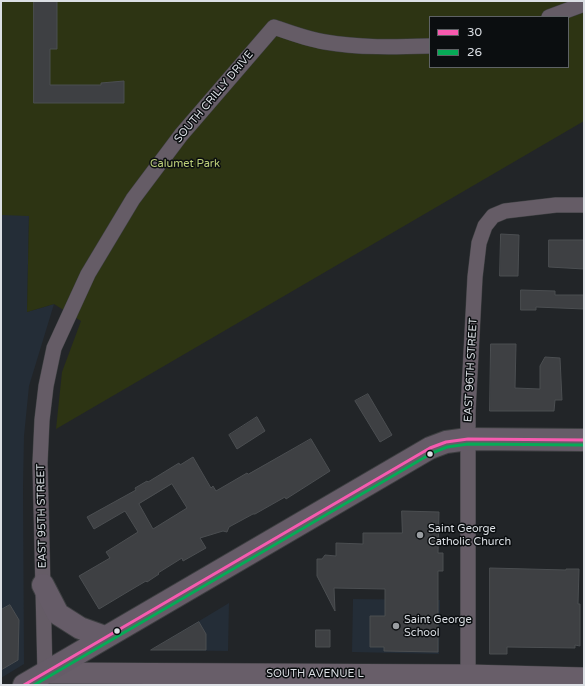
<!DOCTYPE html>
<style>
body{margin:0}
#map{position:relative;width:585px;height:686px;overflow:hidden;background:#222528;font-family:"Varela Round",sans-serif}
canvas{display:block}
.frame{position:absolute;inset:0;border:2px solid #dbdfe4;pointer-events:none}
.legend{position:absolute;left:429px;top:16px;width:140px;height:52px;box-sizing:border-box;background:#0b0e10;border:1px solid #5e6265;margin:0;padding:5px 7px;list-style:none;font-size:12px;color:#dbdfe4}
.legend li{display:flex;align-items:center;gap:8px;height:20px}
.legend b{width:20px;border:1px solid #5e6265}
</style>
<div id="map">
<canvas width="585" height="686"></canvas>
<div class="frame"></div>
<ul class="legend">
<li><b style="height:5px;background:#f75aaf"></b>30</li>
<li><b style="height:5px;background:#06aa56"></b>26</li>
</ul>
</div>
<script>
const g = document.querySelector('canvas').getContext('2d');
g.lineJoin = 'round';
function paint(path, color) { g.fillStyle = color; g.fill(path, 'evenodd'); }
function stroke(path, color, width, dash) { g.strokeStyle = color; g.lineWidth = width; g.lineCap = dash ? 'butt' : 'round'; g.setLineDash(dash || []); g.stroke(path); }
function label(font, color, halo, rows, align = 'center') {
  g.font = font + ' "Varela Round",sans-serif'; g.lineWidth = 3; g.setLineDash([]); g.textBaseline = 'middle'; g.strokeStyle = halo; g.fillStyle = color; for (const [text, x, y, turn = 0] of rows) {
    g.save(); g.translate(x, y); g.rotate((+turn || 0) * Math.PI / 180); g.textAlign = isNaN(turn) ? turn : align; if (halo) g.strokeText(text, 0, 0); g.fillText(text, 0, 0); g.restore();
  }
}
const built = new Path2D(`
 M1,215h28l-2,97 27,-8 -25,82 -5,50 -1,51 1,177 -23,14z
 M353,599l87,1 -1,54 -87,-2z
 M229,603l-1,48 -65,-1 -2,-6z`);
const green = new Path2D(`
 M1,1h583v120l-528,308 6,-57 19,-51 -27,-17 -27,8 2,-96 -28,-1zM430,17h138v50h-138z`);
const building = new Path2D(`
 M34,1h23v48h-7v36h51v-2l23,-2v22h-90z
 M501,234l18,1 -1,41h-18z
 M549,240h35v29l-35,-2z
 M521,290l34,1v4h29v14l-48,-2v3h-15z
 M491,344h25l-1,44 25,1v-23l5,-9 15,1 2,42h-7l-1,11h-64z
 M368,394l24,41 -12,7 -25,-41z
 M257,417l8,14 -28,18 -8,-14z
 M311,439l19,32 -44,28 -1,-2 -30,17h-2l-24,13 -2,5 -4,-1 -23,7 6,10 -23,13 -1,-3 -24,15 1,1 -12,8 -1,-1 -17,10 -30,18 -20,-33 31,-18 -4,-6 32,-20 -13,-21 -31,18 -7,-12 49,-27 -1,-2 12,-7 1,1 31,-19 1,2 13,-8 18,31 2,-2 3,5 31,-18 1,1zM172,484l15,24 -34,21 -14,-25z
 M402,511l37,1 -1,41h5v18h-5v81l-54,-1v-4h-14v-31h15v-27l-51,-1 1,23 -18,-35v-17h5l3,-4 11,1v-13l27,1v-11h39z
 M490,568l76,2v-1h13l-1,35h2v42l-5,-1v3l-68,-1v7h-17z
 M10,605l9,15 -1,40 -17,10v-60z
 M199,622l7,12v16h-55z
 M316,630h14v17h-14z`);
const street = new Path2D(`
 M549,17l35,-13
 M45,673l-5,-210 2,-43 4,-34 8,-38 34,-74 45,-75 48,-64 93,-108c17,6 33,12 51,15 34,6 70,5 105,4
 M468,684v-273l7,-134 4,-34 6,-17 8,-10 12,-5 51,-6h28`);
const secondary = new Path2D(`
 M45,673l423,2 116,3`);
const primary = new Path2D(`
 M43,585l15,29 22,14 25,9
 M24,685l406,-237 16,-6 22,-3 116,1`);
const bus1 = new Path2D(`
 M24,685l406,-237 16,-6 22,-3 116,1`);
const bus2 = new Path2D(`
 M34,685l398,-232 15,-6 21,-3 116,1`);
const markers = [
 [430,454,3.5,"#dbdfe4"],
 [420,535,4,"#9a9ea2"],
 [396,626,4,"#9a9ea2"],
 [117,631,3.5,"#dbdfe4"]
];
const streetNames = [
 ["SOUTH CRILLY DRIVE",214,97,-50],
 ["EAST 96TH STREET",471,370,-87],
 ["EAST 95TH STREET",42,516,-91],
 ["SOUTH AVENUE L",315,674]
];
const parkNames = [
 ["Calumet Park",185,164]
];
const poiNames = [
 ["Saint George",428,529],
 ["Catholic Church",428,542],
 ["Saint George",404,620],
 ["School",404,633]
];
paint(built, '#242d37');
paint(green, '#2d3413');
paint(building, '#3e4043');
stroke(building, '#4b4e51', 1);
stroke(street, '#3d3f41', 16);
stroke(secondary, '#3d3f41', 22);
stroke(primary, '#3d3f41', 24);
stroke(street, '#655c66', 15);
stroke(secondary, '#685e69', 21);
stroke(primary, '#665c68', 22);
stroke(bus1, '#f75aaf', 3);
stroke(bus2, '#06aa56', 3);
for (const [x, y, r, color] of markers) { const dot = new Path2D(); dot.arc(x, y, r, 0, 2 * Math.PI); g.fillStyle = color; g.fill(dot); stroke(dot, '#0b0e10', 1.5); }
label('11px', '#dbdfe4', '#0b0e10', streetNames);
label('11px', '#bcce79', '#0b0e10', parkNames);
label('11px', '#dbdfe4', '#0b0e10', poiNames, 'left');
</script>
